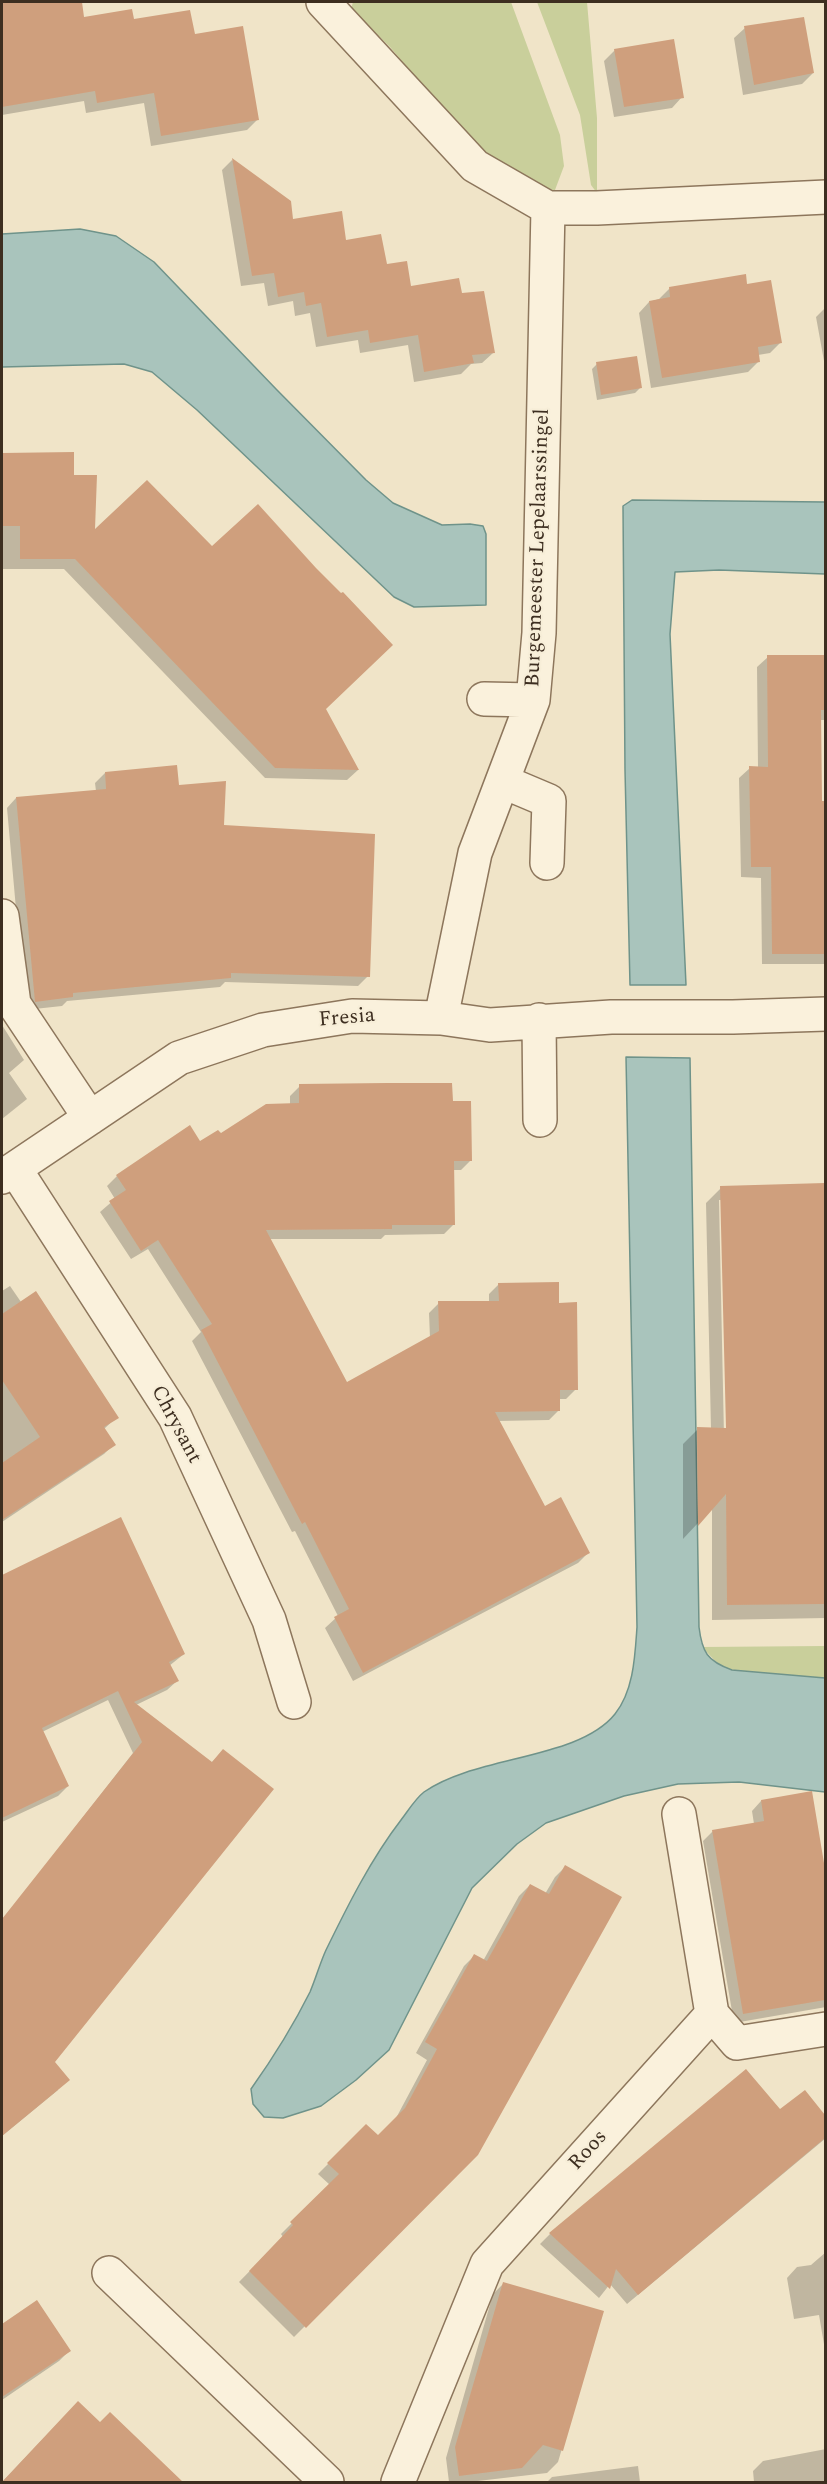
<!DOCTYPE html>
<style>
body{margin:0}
#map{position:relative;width:827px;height:2484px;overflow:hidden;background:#f0e4c8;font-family:Spectral,serif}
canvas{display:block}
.frame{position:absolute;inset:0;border:3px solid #3d2e20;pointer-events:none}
</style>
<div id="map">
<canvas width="827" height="2484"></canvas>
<div class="frame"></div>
</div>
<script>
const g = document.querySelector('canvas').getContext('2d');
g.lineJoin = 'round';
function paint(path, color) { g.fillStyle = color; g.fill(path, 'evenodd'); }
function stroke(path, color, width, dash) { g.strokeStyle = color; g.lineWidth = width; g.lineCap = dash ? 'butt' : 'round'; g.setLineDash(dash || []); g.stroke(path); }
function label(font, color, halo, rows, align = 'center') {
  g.font = font + ' Spectral,serif'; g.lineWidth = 4.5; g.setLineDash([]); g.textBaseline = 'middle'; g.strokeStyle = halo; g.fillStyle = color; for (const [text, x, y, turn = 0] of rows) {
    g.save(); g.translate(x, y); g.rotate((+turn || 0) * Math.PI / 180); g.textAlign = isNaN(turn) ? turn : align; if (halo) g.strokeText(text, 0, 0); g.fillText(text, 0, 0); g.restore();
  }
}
const green = new Path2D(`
 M353,2h158l49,133 4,31 -9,24 -46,-2 -119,-141 -39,-38z
 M537,2h50l10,116v75l-6,-8 -11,-70z
 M825,1646v32l-93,-8 -12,-4 -18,-19z`);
const water = new Path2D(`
 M80,229l36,7 38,26 122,127 90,91 27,23 49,22 28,-1 13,2 3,8v71l-72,2 -20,-10 -197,-187 -45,-38 -28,-8 -122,3v-133z
 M632,500l193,2v72l-106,-4 -44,2 -5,62 16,351h-56l-5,-215 -2,-264z
 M626,1057l64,1 9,569c3,25 8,34 33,43l93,8v114l-86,-10 -61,2 -54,12 -78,27 -29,21 -45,44 -83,162 -33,30 -35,26 -38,12 -19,-1 -11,-13 -2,-15c22,-31 42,-63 59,-97 6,-14 10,-29 16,-42 22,-45 45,-91 75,-130 7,-9 14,-21 23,-28 53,-37 154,-32 191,-78 19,-24 20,-59 22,-87z`);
const shadow = new Path2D(`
 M2,2h78l3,17 50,2 61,15 64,83 -11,11 -96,16 -7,-43 -58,10 -2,-12 -82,14z
 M745,28l68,45 -11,11 -59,11 -9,-57z
 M615,50l67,47 -10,11 -58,9 -10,-56z
 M232,160l57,42 3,19 53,20 40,25 25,21 51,8 32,58 -11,10 -11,1 -10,10 -47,8 -6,-37 -48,8 -2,-13 -42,7 -6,-34 -15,3 -2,-15 -25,5 -4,-23 -23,3 -19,-116z
 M746,286l35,56 -11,11 -12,2 1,6 -11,11 -97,16 -12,-75 10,-11 10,-3 11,-11z
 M826,307v65l-10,-55z
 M597,364l43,24 -5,5 -38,7 -5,-31z
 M2,454h70v23l21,56 119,15 112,161 34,61 -11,10 -82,-2 -201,-209h-62z
 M826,656v64h-7l2,82h5v162h-64l-1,-86 -20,-1 -2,-99 11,-10h8l-1,-101 11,-10z
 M105,773l73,14 45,39 145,150 -10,10 -133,-4 -5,5 -153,14 -5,5 -37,4 -18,-202 9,-10 80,-7 -1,-8z
 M2,1025l22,35 -15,13 18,26 -25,20z
 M300,1086l151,16 20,58 -10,10h-8l1,54 -10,10 -59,1 -4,4h-112l77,145 84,-46 -1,-25 10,-10 50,-1v-8l10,-10 59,20 18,85 -10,10h-7v11l-10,10 -51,1 47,87 43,45 -10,10 -225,118 -28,-53 13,-12 -43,-85 -3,1 -100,-191 9,-9 -53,-83 -17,10 -31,-47 15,-13 -8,-13 10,-10 173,-71v-9z
 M826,1185v433l-114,2v-112l-29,31v-95l15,-15h13l-5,-226 15,-15zM719,1200h3l5,236h-3z
 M10,1286l11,16 96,115 -13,12 10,15 -10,10 -102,68v-231z
 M120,1519l64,135 -15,12 8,15 -10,9 -31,15 75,58 12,-12 -170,311 5,28 -56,46v-215l131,-168 -25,-53 -66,32 26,54 -10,10 -56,26v-245z
 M811,1793l15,89v125l-92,16 -31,-182 10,-10 41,-7 -2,-13 9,-10z
 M565,1867l-88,287 -183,183 -55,-55 44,-45 -2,-3 49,-49 -12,-11 48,-48 12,11 17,-17 32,-60 -11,-7 48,-87 10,-10 9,5 36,-65 11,-11 15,9 10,-17z
 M805,2092l21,26v20l-199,166 -17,-20 -11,14 -59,-54 10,-10 230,-123z
 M826,2252v104l-7,-41 -25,4 -7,-41 10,-11 14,-2z
 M503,2284l99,28 -44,150 -11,11 -78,9h-20l-3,-24 47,-164z
 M37,2302l32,49 -10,10 -57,39v-74z
 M110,2414l71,68h-179l60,-63 38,5z
 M826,2449v33h-72l-1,-11 10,-10z
 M638,2466l2,16h-93l5,-5z`);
const building = new Path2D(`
 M2,2h80l2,15 48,-8 2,10 56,-9 5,24 48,-8 16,94 -98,16 -7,-43 -57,10 -2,-12 -93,16z
 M804,17l10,56 -60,12 -10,-59z
 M674,39l10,59 -60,9 -10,-58z
 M232,158l59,43 2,18 49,-8 4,29 35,-6 6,30 20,-3 4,25 48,-8 3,15 22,-2 11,62 -23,2 2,8 -50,9 -6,-37 -48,8 -2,-13 -41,7 -6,-34 -15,3 -2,-14 -26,5 -4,-24 -22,3z
 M746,274l1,10 24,-4 11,63 -24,4 2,15 -98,16 -13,-77 21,-4 -1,-10z
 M637,356l5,32 -41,7 -5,-33z
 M74,452v23h23l-2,54 52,-49 65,66 46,-42 58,64 25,25 2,-1 50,53 -67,64 33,61 -84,-2 -200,-209h-55v-33h-18v-73z
 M767,655h58v55h-4l1,91h3v153h-53l-1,-87h-20l-2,-101 19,1z
 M177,765l2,20 47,-4 -2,44 151,9 -5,143 -139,-4v5l-158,15v4l-38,5 -19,-205 90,-8 -1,-17z
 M387,1083h65l1,18h18l1,60h-18l1,64h-63v4l-126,1 81,152 92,-51 -1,-30h61l-1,-18 61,-1v21l18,-1 1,88h-18v21l-65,1 50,94 16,-9 29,56 -227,120 -29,-56 15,-8 -44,-87 -3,2 -101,-194 11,-6 -54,-84 -17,11 -32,-50 17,-11 -10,-15 74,-50 10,16 18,-11 3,3 45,-29 33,-1v-19z
 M825,1183v421l-98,1 -1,-111 -28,32 -1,-99 29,1 -6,-242z
 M36,1291l83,127 -15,9 12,18 -114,75v-57l38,-26 -38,-57v-66z
 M121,1517l64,137 -16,8 10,19 -45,21 78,60 11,-13 51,40 -219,273 15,18 -68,56v-217l140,-177 -24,-51 -76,37 27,58 -67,32v-243z
 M812,1791l13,78v131l-82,14 -31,-184 52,-9 -3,-21z
 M565,1865l57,32 -144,258 -172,173 -57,-57 44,-46 -3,-3 49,-48 -12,-11 39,-39 12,11 27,-27 32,-59 -12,-7 49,-88 13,7 43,-77 19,10z
 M746,2069l34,40 25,-19 20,25v23l-187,157 -22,-26 -6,20 -61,-56z
 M503,2282l101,29 -41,140 -20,-6 -21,23 -63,8 -4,-29z
 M37,2300l34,51 -69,46v-73z
 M78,2401l22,21 10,-10 73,70h-181z`);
const minor = new Path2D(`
 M323,2l152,164 73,42h49l229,-11
 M484,699l49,1
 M504,782l45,19 -2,62
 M2,916l12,88 76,114
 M441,1018l34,-165 58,-153 6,-67 9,-425
 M539,1020l1,100
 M15,1169l160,248 94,203 25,82
 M2,1177l177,-119 84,-28 89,-14 89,2 49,7 121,-8h122l93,-3
 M712,2014l25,29 89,-14
 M109,2273l218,209
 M398,2482l89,-218 225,-250 -33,-200`);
const streetNames = [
 ["Burgemeester Lepelaarssingel",539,548,-88],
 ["Fresia",347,1019,-5],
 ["Chrysant",175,1425,62],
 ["Roos",589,2151,-48]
];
paint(green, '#c9cf9b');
paint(water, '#a9c4bc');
stroke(water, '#6f938a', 1.5);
paint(shadow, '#0003');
paint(building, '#cf9f7d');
stroke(minor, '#8d765c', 36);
stroke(minor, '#faf1dc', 33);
label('21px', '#3d2e20', '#f7eed8', streetNames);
</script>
